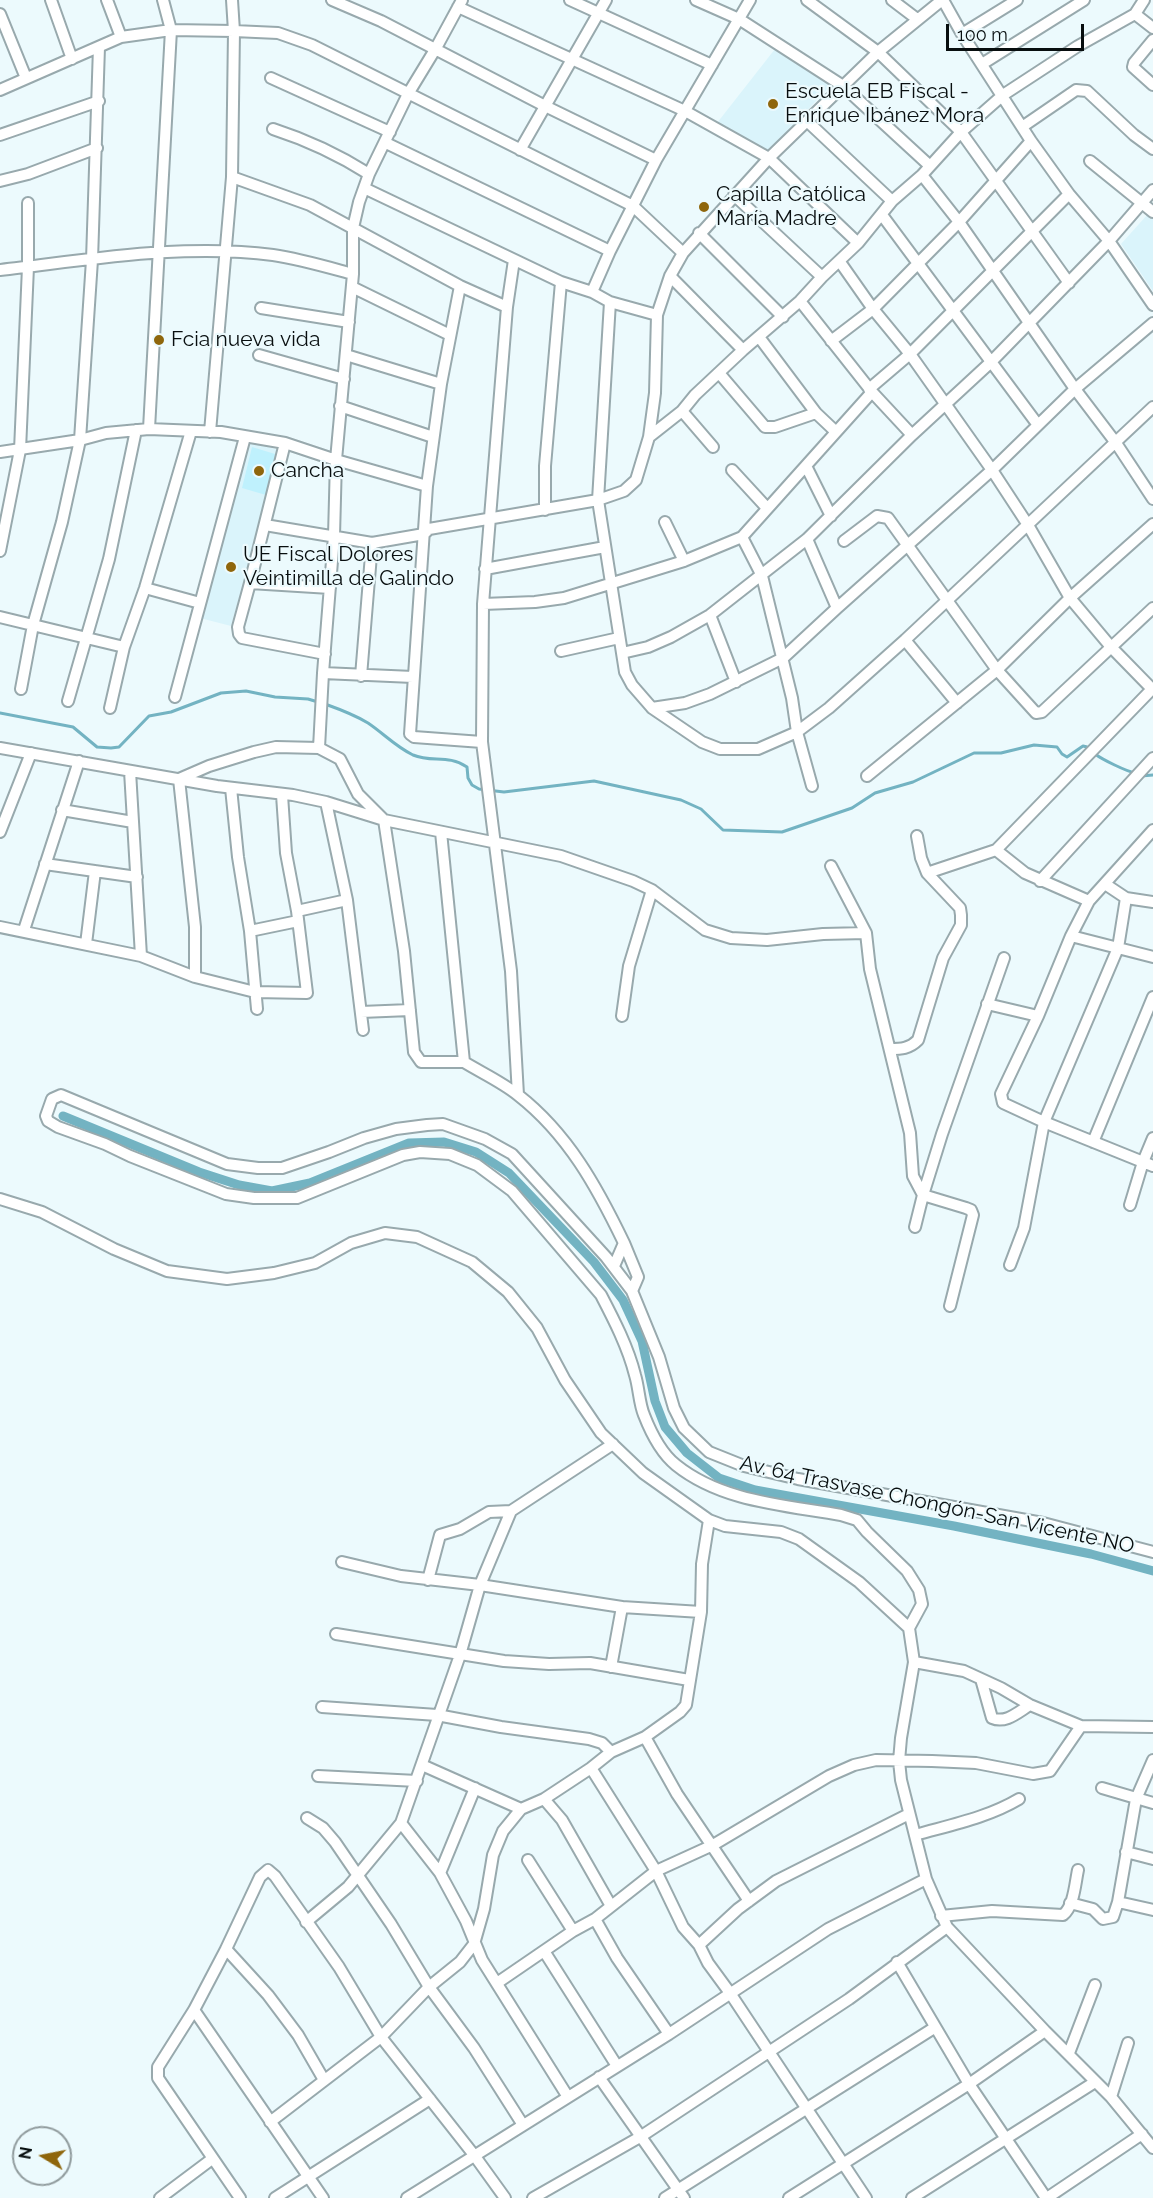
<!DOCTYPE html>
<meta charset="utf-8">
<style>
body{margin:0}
#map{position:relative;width:1153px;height:2198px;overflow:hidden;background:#ecfafd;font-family:Raleway,sans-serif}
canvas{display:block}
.north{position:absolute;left:12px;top:2126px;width:60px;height:60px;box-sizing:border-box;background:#ecfafd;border:2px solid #919c9e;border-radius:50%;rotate:280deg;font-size:16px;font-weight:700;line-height:24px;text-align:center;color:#080e0f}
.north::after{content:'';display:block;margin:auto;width:21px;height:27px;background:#8f660c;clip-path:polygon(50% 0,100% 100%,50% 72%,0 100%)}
.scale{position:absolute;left:946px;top:24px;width:138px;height:27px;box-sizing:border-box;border:3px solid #080e0f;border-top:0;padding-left:8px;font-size:18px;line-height:21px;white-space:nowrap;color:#080e0f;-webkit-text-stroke:4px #ecfafd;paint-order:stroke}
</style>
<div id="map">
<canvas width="1153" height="2198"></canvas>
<div class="north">N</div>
<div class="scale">100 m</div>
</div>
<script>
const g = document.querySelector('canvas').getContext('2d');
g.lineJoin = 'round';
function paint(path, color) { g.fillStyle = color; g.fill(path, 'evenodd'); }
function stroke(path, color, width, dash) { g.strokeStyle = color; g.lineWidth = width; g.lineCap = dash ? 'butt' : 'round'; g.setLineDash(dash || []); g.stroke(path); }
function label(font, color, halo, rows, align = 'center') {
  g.font = font + ' Raleway,sans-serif'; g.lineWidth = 4.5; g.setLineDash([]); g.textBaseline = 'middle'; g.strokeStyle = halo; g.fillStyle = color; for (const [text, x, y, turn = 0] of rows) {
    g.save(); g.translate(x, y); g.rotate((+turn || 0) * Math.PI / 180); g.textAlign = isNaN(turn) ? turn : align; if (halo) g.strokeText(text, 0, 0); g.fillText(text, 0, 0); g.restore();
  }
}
const built = new Path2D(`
 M775,49l56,36 -63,67 -51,-29z
 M1148,214l5,3v74l-32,-47z
 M249,442l30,8 -16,65 -32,111 -31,-8z`);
const green = new Path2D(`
 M252,447l23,7 -9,41 -24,-7z`);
const stream = new Path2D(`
 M325,704c14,5 30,11 43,19 15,10 28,24 45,32 19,8 35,-1 54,12l1,11 4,7 7,4 25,3 90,-11 87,19 20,9 22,21 59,2 70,-24 23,-15 38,-11 61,-29h27l33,-8 23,2 5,7 5,3 16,-11c6,1 7,3 12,8 8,6 31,17 40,19
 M0,713l73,14 24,20 14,1 8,-1 30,-31 22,-4 50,-19 25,-2 29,6 33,2 10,3
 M1141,776l12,-1`);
const canal = new Path2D(`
 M63,1116l136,56 40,13 33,6 38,-8 99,-40 35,-1 32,10 33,21 85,89 29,38 19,41 13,60 10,26 22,26 32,25 36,12 199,36 137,28 62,17`);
const minor = new Path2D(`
 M51,0l21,59
 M107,0l14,37
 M332,0l49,21 164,85 111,54
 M570,0l142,65
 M696,0l43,19 104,67 87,80
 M807,0l71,52 83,80 108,151
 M892,0l25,19
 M943,0l19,34 69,107 38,53 40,47 44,64
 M458,7l227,104 84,47 89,85 -36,34 -22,24 -57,49 -48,45 -13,16 -33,26
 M0,14l26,64
 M1135,14l18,14
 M962,34l55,-34
 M1153,40l-19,23 -1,4 20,18
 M982,64l102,-64
 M271,78l119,54
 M0,90l121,-53 50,-7 63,1 44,2 34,12 321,161 50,47
 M808,122l84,79 -34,42
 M1022,127l54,-37 11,1 47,44 19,14
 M273,129c34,11 66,26 96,45
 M0,135l99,-34
 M386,143l224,108
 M520,150l86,-150
 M1090,161l63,51
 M922,175l37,47 116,167 41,54 37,56
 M232,177l78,28 150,81 47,21
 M0,181l28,-7 69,-26
 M364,188l197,94 31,10 18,10 47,13
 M1153,190l-44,51 -118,121 -79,73 -105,104 -97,76 -39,22 -23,10 -26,6 3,19 7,13 20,23 50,34 18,7h38l39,-17 32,-24 76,-68 248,-233
 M734,195l88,82
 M892,201l30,-26 39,-43 42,-37 75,-49 57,-32 9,-14
 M882,215l156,210
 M699,233l84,84
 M514,260l-7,47 -24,297 -1,138 29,229 7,124
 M840,262l33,47 37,45 82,116 36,55 42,73 41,49 42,43
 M0,270c89,-10 183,-27 273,-15 27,4 54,12 80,19
 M670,276l73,74
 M460,286l-19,98 -14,102 -17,248 4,3 68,5
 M352,287l98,48
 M592,292l18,-41 46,-91 94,-160
 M800,301l72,91 40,43
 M610,302l-12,198 24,153
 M261,308l88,14
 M759,337l57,76 19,18
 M831,341l42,-32 86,-87 72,-81
 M259,355l85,24
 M346,355l95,29
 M719,373l46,54h10l41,-14
 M869,389l41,-35 159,-160
 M340,406l93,31
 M682,411l31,36
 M149,429l22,-399 -8,-30
 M210,432l22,-255 2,-146 -2,-31
 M285,443l-35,140 -12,44 1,7 3,4 83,16
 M0,452l80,-12 26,-7 43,-4 72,3 64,11 51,17 91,26
 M806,466l25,50
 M732,470l35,38
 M545,510v-44l16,-184
 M665,522l19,39
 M265,525l107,18 52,-9 5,-5 169,-29 26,-9 12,-11 13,-43 6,-44 2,-78 13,-39 13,-23 86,-95 109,-106 64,-52
 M742,537l20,39 30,122 5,34 15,54
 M807,539l30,69
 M844,541l33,-25 11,2 109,152 39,43 6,-1 111,-104
 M0,551l20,-101 8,-183v-64
 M485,569l120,-22
 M250,583l80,5
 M145,588l55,15
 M483,604l52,-2 29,-4 120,-37 58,-24 130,-145
 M710,615l26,67
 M0,617l124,30
 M905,640l52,63
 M561,651l58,-13
 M361,676l11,-133
 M413,677l-90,-4 11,-137 2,-76 17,-186v-46l6,-26 10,-28 39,-80 28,-46 26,-48
 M21,689l12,-64 29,-103 18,-82 12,-180 7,-213
 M175,697l70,-260
 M68,701l41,-142 27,-129
 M110,708l14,-61 21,-59 46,-157
 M652,708l33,-5 25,-9 73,-36 54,-50 155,-138 83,-81 78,-66
 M0,748l217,38 76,9 33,7 58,18 177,36 72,25 19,9 53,40 26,8 36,2 56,-6 43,-1
 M319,748l4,-75
 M130,771l11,185
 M867,776l130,-106 73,-72 83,-74
 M231,788l7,69 12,74 7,78
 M326,802l21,98 16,130
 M62,810l71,12
 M1153,830l-64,71 -18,35 -33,80 -37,78 2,9 41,19 109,44
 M0,832l31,-79
 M441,832l23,230c18,11 38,20 54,33 50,39 79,92 106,148l-10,23
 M996,850l157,-162
 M45,864l92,13
 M831,866l35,67 4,36 40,164 3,43 10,19 -8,32
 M927,873l69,-23 29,23 64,28
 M1040,881l113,-123
 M1105,884l21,14 27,4
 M297,911l50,-11
 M0,927l141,29 54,21 60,15 52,1 -10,-82 -11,-58 -4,-58
 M24,930l55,-169
 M250,931l48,-10
 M1071,936l82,21
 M86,944l9,-73
 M195,977v-50l-16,-148 30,-13 45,-14 22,-5 43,1 21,11 18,35 26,26 20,131 10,101 7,10h43
 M987,1004l51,12
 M361,1012l49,-2
 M622,1016l7,-50 23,-76
 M890,1049c11,0 19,0 28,-9l25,-82 18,-33v-10l-1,-7 -33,-35 -6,-15 -4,-22
 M1093,1142l60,-145
 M0,1199l42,13 72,37 53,22 60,8 47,-6 41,-10 36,-20 34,-10 32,4 55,25 36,30 29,36 28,52 36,53 42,40 66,47 16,6 56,6 18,7 60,43 50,46 13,-24 -3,-14 -12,-19 -40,-39 -10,-12 -16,-5c-56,-10 -119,-13 -165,-50 -15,-12 -25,-32 -32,-50 -5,-12 -5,-27 -9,-40 -7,-28 -21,-55 -34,-80l-89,-104 -35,-26 -27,-11 -30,-2 -17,3 -106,43h-43l-28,-4 -96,-38 -25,-12 -47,-17 -10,-6 -2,-5 6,-17 9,-4 166,69 31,4h24l47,-16 35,-14 32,-9 31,-4 16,-1 42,15 27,15 94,103 26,34 27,66 15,51 10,20 25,24 35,14 54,13 245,44 110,29
 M1130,1205l13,-43 10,-24
 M624,1243l14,34 -6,14
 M1010,1265l14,-37 20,-106 74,-174 8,-50
 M950,1306l23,-91 -2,-5 -5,-2 -43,-13 19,-61 62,-176
 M342,1562l59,14 79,9 142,22 79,5
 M428,1580l12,-45 20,-6 29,-17 22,-1
 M909,1628l5,34 -13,76 -2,23 2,19 25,99 21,48 98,104 66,66 42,51
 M336,1634l168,27 45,3 41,-1 99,17
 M914,1662l50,9 37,17 29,17 51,21 72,1
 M611,1667l11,-60
 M981,1679l11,39c14,6 26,-6 38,-13
 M322,1707l115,8 64,12 88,12 13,4 9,9
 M645,1737l32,57 72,107
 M422,1765l99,44
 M591,1768l65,103 27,56 16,18 9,18 22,30 136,205
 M318,1776l99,5
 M1102,1788l51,15
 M544,1799l18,21 49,86
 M307,1818l16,10 12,14 56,82 38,63 45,61 49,77
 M401,1823l39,50 26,48 16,39 86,137
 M915,1835c35,-10 72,-17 104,-36
 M1126,1852l27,7
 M528,1860l45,71
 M440,1873l35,-85
 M1118,1902l35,8
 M1070,1903l23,6 10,10 10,-2 5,-15 18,-103 17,-39
 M941,1916l51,-5 71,4c11,-9 12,-31 15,-45
 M595,1919l22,39 52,76
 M306,1922l42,-35 53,-64 59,-168 20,-70 31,-74 102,-67
 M699,1945l39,-36 38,-28 133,-67
 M226,1949l42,46 30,40 26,45
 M544,1951l73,115
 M897,1962l72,122 77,114
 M497,1983l76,-52 22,-12 61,-48 57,-26 116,-69 25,-11 22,-5 56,1 44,2 57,11 17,-3 31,-45
 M194,2010l129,188
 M1069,2053l26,-68
 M599,2077l85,121
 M1111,2097l17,-54
 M270,2122l111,-85 48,-50 31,-25 14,-18 10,-35 9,-54 10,-24 18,-22 23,-10 47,-31 20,-16 34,-15 35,-25 6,-7 15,-93 1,-48 7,-44
 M160,2198l52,-39
 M240,2198l-82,-120v-11l36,-57 32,-61 34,-72 8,-7 7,6 64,91 42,70 93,118 31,43
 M275,2198l155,-99
 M407,2198l262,-164 159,-105 98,-50
 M533,2198l107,-61 209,-138 98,-72
 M665,2198l269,-170
 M789,2198l180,-114 76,-53
 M912,2198l183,-116
 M1047,2198l95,-64`);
const markers = [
 [773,104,6,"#8f660c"],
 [704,207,6,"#8f660c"],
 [159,340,6,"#8f660c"],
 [259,471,6,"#8f660c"],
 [231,567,6,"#8f660c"]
];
const poiNames = [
 ["Escuela EB Fiscal -",785,92],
 ["Enrique Ibánez Mora",785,116],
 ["Capilla Católica",716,195],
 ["María Madre",716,219],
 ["Fcia nueva vida",171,340],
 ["Cancha",271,471],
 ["UE Fiscal Dolores",243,555],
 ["Veintimilla de Galindo",243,579]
];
const streetNames = [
 ["Av. 64 Trasvase Chongón-San Vicente NO",937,1505,12]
];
paint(built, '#daf4fb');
paint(green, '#bff1fd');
stroke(stream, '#73b3c2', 3);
stroke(canal, '#73b3c2', 9);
stroke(minor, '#98a9ad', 14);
stroke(minor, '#fff', 10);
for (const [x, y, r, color] of markers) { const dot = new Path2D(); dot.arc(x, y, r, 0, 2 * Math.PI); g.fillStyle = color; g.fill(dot); stroke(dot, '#ecfafd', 2); }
label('21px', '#080e0f', '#ecfafd', poiNames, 'left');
label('21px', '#080e0f', '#ecfafd', streetNames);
</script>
